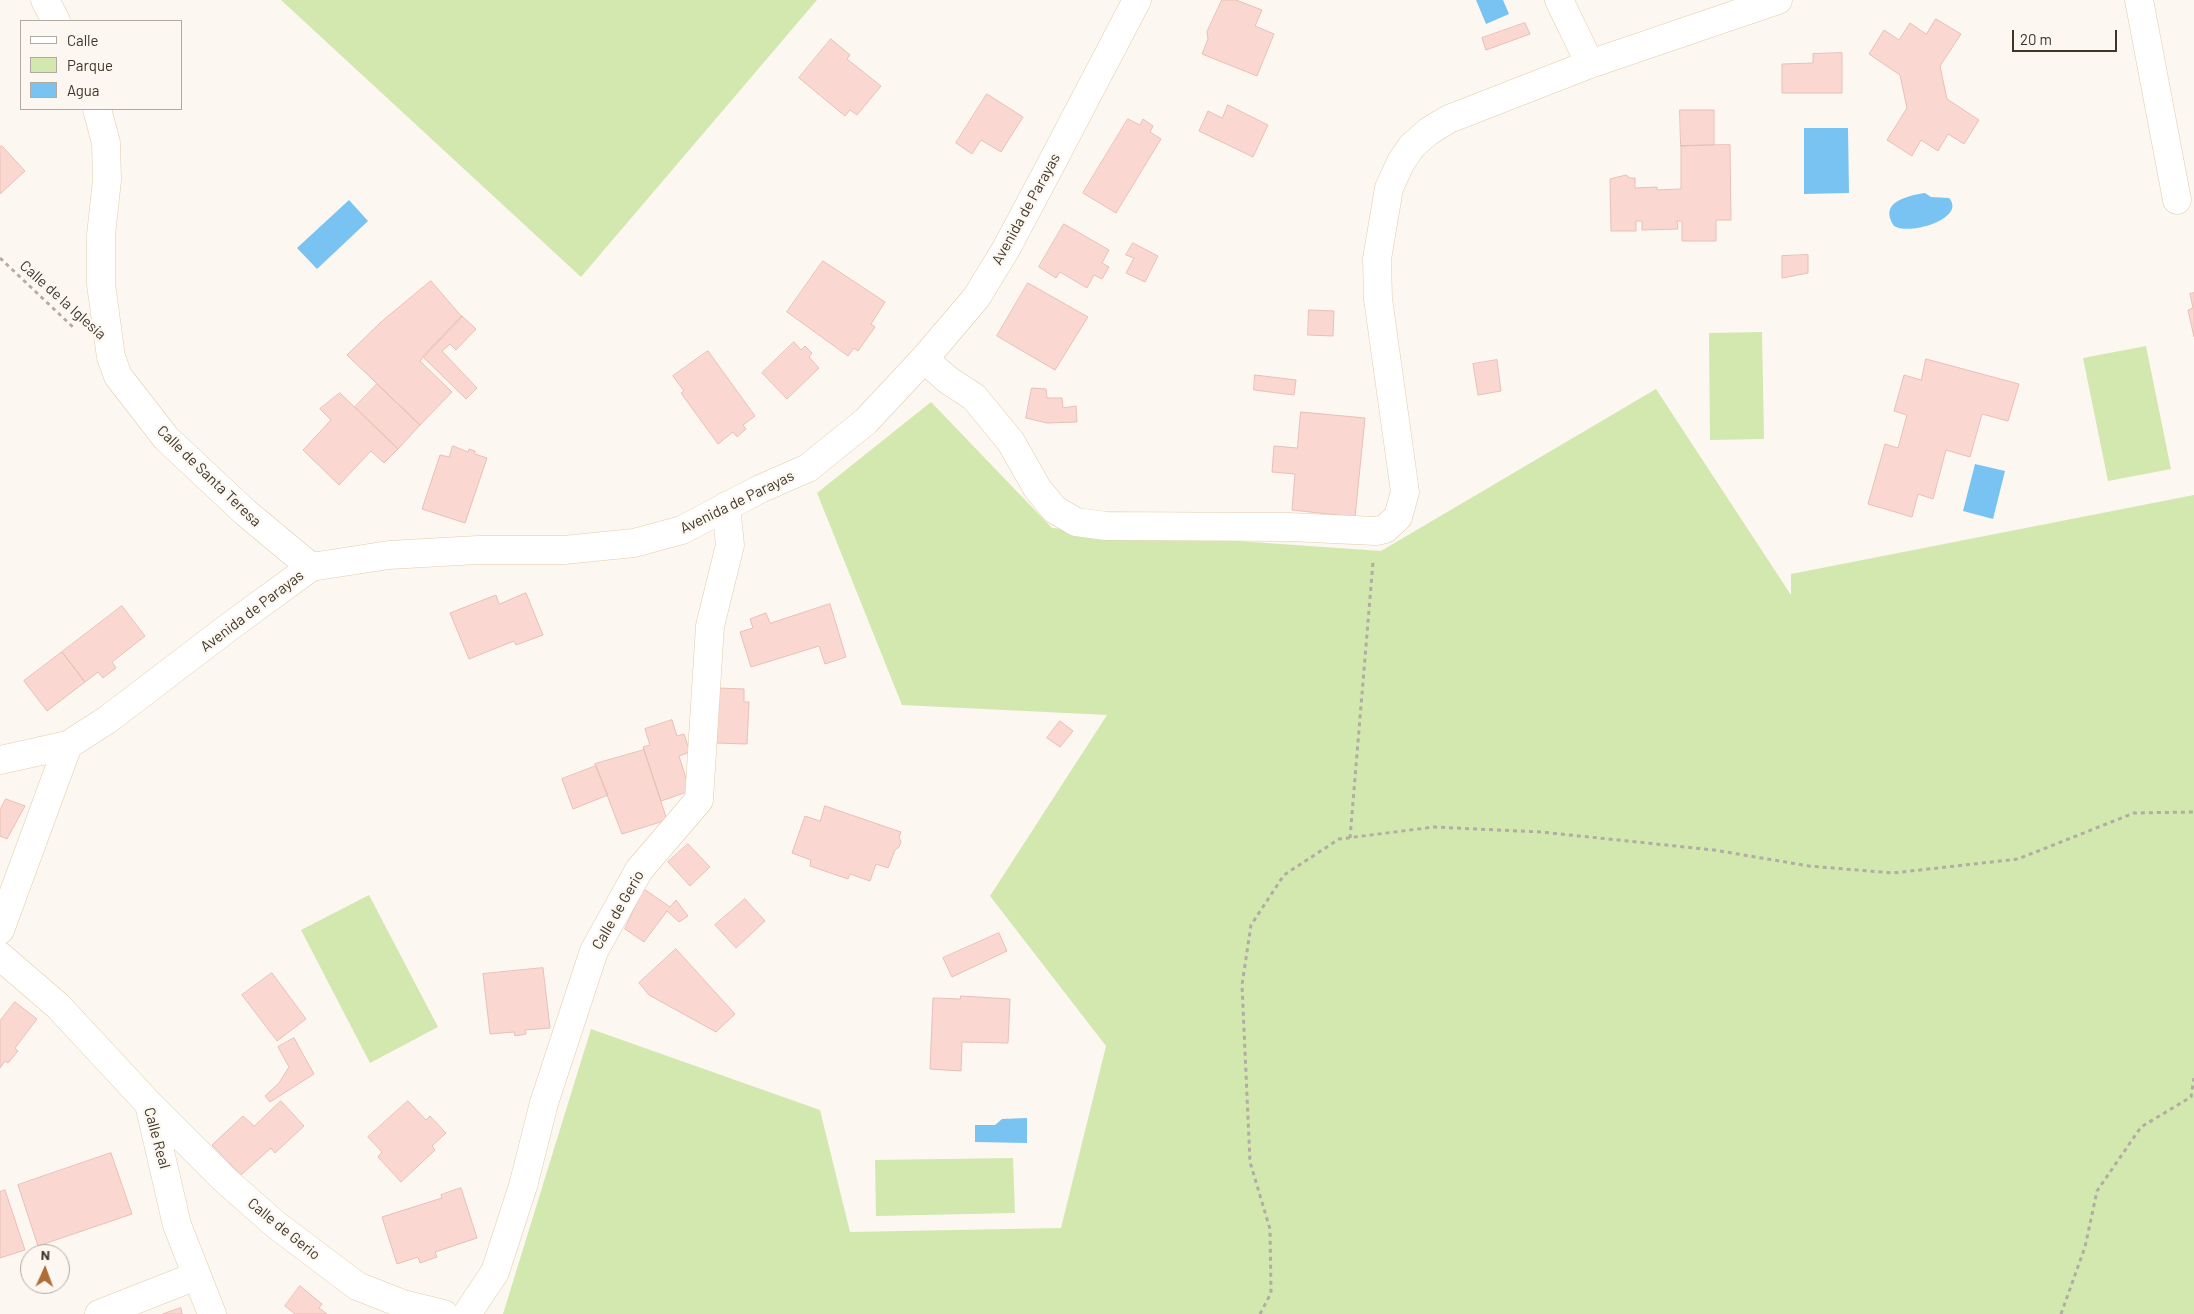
<!DOCTYPE html>
<style>
body{margin:0}
#map{position:relative;width:2194px;height:1314px;overflow:hidden;background:#fcf7f1;font-family:Barlow,sans-serif}
canvas{display:block}
.legend{position:absolute;left:20px;top:20px;width:162px;height:90px;box-sizing:border-box;background:#fcf7f1;border:1px solid #b0aaa1;margin:0;padding:6px 9px;list-style:none;font-size:15px;color:#3e3629}
.legend li{display:flex;align-items:center;gap:10px;height:25px}
.legend b{width:25px;border:1px solid #b0aaa1}
.north{position:absolute;left:20px;top:1244px;width:50px;height:50px;box-sizing:border-box;background:#fcf7f1;border:1px solid #b0aaa1;border-radius:50%;rotate:2deg;font-size:14px;font-weight:700;line-height:20px;text-align:center;color:#3e3629}
.north::after{content:'';display:block;margin:auto;width:18px;height:22px;background:#ad6d35;clip-path:polygon(50% 0,100% 100%,50% 72%,0 100%)}
.scale{position:absolute;left:2012px;top:30px;width:105px;height:22px;box-sizing:border-box;border:2px solid #3e3629;border-top:0;padding-left:6px;font-size:15px;line-height:18px;white-space:nowrap;color:#3e3629;-webkit-text-stroke:4px #fcf7f1;paint-order:stroke}
</style>
<div id="map">
<canvas width="2194" height="1314"></canvas>
<ul class="legend">
<li><b style="height:6px;background:#fff"></b>Calle</li>
<li><b style="height:14px;background:#d3e8af"></b>Parque</li>
<li><b style="height:14px;background:#79c3f2"></b>Agua</li>
</ul>
<div class="north">N</div>
<div class="scale">20 m</div>
</div>
<script>
const g = document.querySelector('canvas').getContext('2d');
g.lineJoin = 'round';
function paint(path, color) { g.fillStyle = color; g.fill(path, 'evenodd'); }
function stroke(path, color, width, dash) { g.strokeStyle = color; g.lineWidth = width; g.lineCap = dash ? 'butt' : 'round'; g.setLineDash(dash || []); g.stroke(path); }
function label(font, color, halo, rows, align = 'center') {
  g.font = font + ' Barlow,sans-serif'; g.lineWidth = 4.5; g.setLineDash([]); g.textBaseline = 'middle'; g.strokeStyle = halo; g.fillStyle = color; for (const [text, x, y, turn = 0] of rows) {
    g.save(); g.translate(x, y); g.rotate((+turn || 0) * Math.PI / 180); g.textAlign = isNaN(turn) ? turn : align; if (halo) g.strokeText(text, 0, 0); g.fillText(text, 0, 0); g.restore();
  }
}
const green = new Path2D(`
 M281,0h536l-236,277z
 M1762,332l2,107 -54,1 -1,-107z
 M2146,346l25,123 -63,12 -25,-123z
 M1656,389l135,206v-21l403,-79v819h-1691l88,-285 229,81 30,122 211,-4 45,-182 -116,-150 117,-181 -205,-10 -85,-212 114,-91 121,126 329,23z
 M369,895l69,132 -68,36 -69,-133z
 M1013,1158l2,55 -139,3 -1,-56z`);
const water = new Path2D(`
 M1476,0h27l6,14 -23,10z
 M1804,128h44l1,65 -45,1z
 M1925,193l6,4 18,1c18,20 -39,38 -55,28 -16,-24 13,-30 31,-33z
 M349,200l19,21 -51,48 -20,-21z
 M1975,464l30,7 -12,48 -30,-8z
 M1027,1118v25l-52,-1v-17h20l7,-6z`);
const building = new Path2D(`
 M1222,0h14l26,10 -7,16 19,8 -17,42 -55,-22 6,-15 -1,-7z
 M1936,19l25,15 -21,32 7,33 32,21 -15,24 -16,-10 -10,17 -17,-11 -9,16 -25,-16 20,-32 -7,-33 -31,-21 15,-24 15,10 11,-17 16,11z
 M1525,23l5,11 -44,16 -4,-12z
 M831,39l19,16 -3,4 34,27 -24,29 -7,-5 -5,6 -46,-38z
 M1842,53v40h-60v-29l31,-1v-9z
 M987,94l36,23 -22,35 -20,-12 -9,14 -16,-11z
 M1228,105l40,20 -15,32 -54,-26 9,-20 14,7z
 M1680,110h34v35l-33,1z
 M1128,119l12,6 3,-6 10,7 -3,6 11,7 -45,74 -33,-20z
 M1730,145l1,75h-15v21h-34v-20h-5l1,8 -36,1v-9h-6v10h-25l-1,-52 16,-4 4,3h5v10l22,-1v3l24,-1v-43z
 M2,146l23,25 -25,23v-47z
 M1064,224l45,26 -7,13 7,4 -7,12 -8,-4 -7,13 -27,-16 -4,6 -17,-11z
 M1133,243l25,13 -13,26 -19,-9 8,-15 -8,-3z
 M1808,255v18l-26,5v-22z
 M823,261l62,41 -14,22 4,3 -17,24 -4,-3 -6,8 -61,-44z
 M431,281l31,36 -42,44 32,31 -32,33 -73,-70 34,-33z
 M1028,283l60,34 -33,53 -58,-34z
 M2194,293v44l-6,-27 5,-2 -3,-14z
 M1309,310l25,1 -1,25 -25,-1z
 M462,316l14,13 -20,21 -6,-6 -8,7 35,37 -11,11 -43,-42z
 M794,342l7,8 4,-4 7,7 -3,4 10,11 -32,31 -25,-26z
 M708,351l47,65 -12,9 3,4 -9,8 -4,-5 -15,12 -37,-51 3,-2 -11,-15z
 M1926,359l93,25 -11,37 -26,-7 -12,43 -24,-7 -13,49 -15,-5 -6,23 -44,-13 17,-60 13,4 9,-33 -13,-4 10,-36 17,5z
 M1497,360l4,31 -23,4 -5,-31z
 M1255,375l41,5 -2,15 -40,-5z
 M377,384l43,41 -22,24 -43,-42z
 M1032,388l14,1 1,9h15l1,10 13,-2 1,16 -30,1 -21,-5z
 M340,393l58,56 -14,14 -13,-12 -32,34 -36,-35 28,-30 -11,-11z
 M1301,412l64,6 -10,99 -63,-7 3,-36 -23,-2 2,-26 23,2z
 M453,446l15,6 1,-3 6,2v3l12,4 -22,65 -43,-14 18,-54 9,2z
 M526,593l17,42 -27,10 -2,-4 -45,18 -19,-46 46,-18 3,9z
 M830,604l16,53 -21,7 -6,-18 -68,21 -11,-35 13,-4 -3,-9 16,-6 4,10z
 M122,606l23,30 -33,26 4,6 -13,10 -5,-6 -13,10 -23,-30z
 M62,652l23,30 -38,29 -23,-30z
 M718,688l26,1v13h5l-2,42 -31,-1z
 M672,720l5,16 7,-2 6,18 -11,4 11,35 -29,10 -18,-54 7,-2 -5,-16z
 M1060,721l13,10 -13,16 -13,-9z
 M644,750l23,70 -45,14 -27,-70z
 M596,766l12,29 -35,14 -11,-30z
 M6,799l19,7 -18,33 -7,-3v-26z
 M825,806l76,26 -2,5 2,5 -2,5 -4,3 -7,18 -12,-4 -6,17 -20,-7 -2,5 -38,-13 1,-6 -19,-7 13,-37 15,5z
 M688,844l22,23 -20,19 -22,-24z
 M644,889l26,18 6,-7 12,16 -9,6 -12,-11 -23,31 -19,-13z
 M745,899l20,22 -29,27 -21,-23z
 M999,933l8,18 -55,26 -9,-19z
 M676,949l59,65 -19,18 -67,-37 -10,-12z
 M543,968l7,60 -25,2 1,4 -11,2 -1,-4 -24,2 -7,-60z
 M272,973l34,46 -29,22 -35,-46z
 M961,996l49,3 -2,44 -46,-1 -1,29 -31,-2 3,-71 27,1z
 M15,1002l22,17 -22,29 3,3 -10,12 -3,-2 -5,7v-47z
 M294,1038l20,36 -44,28 -5,-6 14,-13 10,-16 -11,-20z
 M281,1101l23,25 -29,27 -4,-5 -30,27 -29,-30 31,-29 11,10z
 M408,1101l18,19 4,-4 16,17 -14,13 3,4 -34,32 -23,-25 4,-5 -14,-15z
 M111,1153l21,61 -94,32 -20,-61z
 M461,1188l16,50 -42,14 2,5 -17,6 -2,-6 -21,7 -15,-47 60,-19 -1,-3z
 M5,1190l20,60 -25,8v-66z
 M300,1286l22,18 -3,4 8,6h-32l-10,-8z
 M181,1308l1,6h-19z`);
const path = new Path2D(`
 M0,258l74,70
 M1350,838l23,-276
 M1260,1314l11,-21 -1,-64 -20,-67 -8,-177 9,-60 33,-50 55,-36 95,-12 107,5 173,18 95,16 84,7 125,-14 116,-46 60,-1
 M2061,1314l24,-67 12,-56 44,-64 50,-30 3,-19`);
const minor = new Path2D(`
 M45,0l11,21
 M1559,0l31,64
 M2139,0l38,200
 M97,109l9,34 1,37 -6,55v49l10,73 7,19 48,62 80,75 65,54
 M924,359l24,21 26,17 37,45 26,46 17,21 22,13 30,4 183,1 87,4 9,-2 13,-12 7,-25 -27,-193 -1,-40 12,-71 12,-26 11,-16 17,-15 20,-12 141,-55 188,-64
 M0,930l68,-185
 M0,956l58,50 91,98 28,121 35,89
 M150,1105l74,74 51,45 82,62 46,18 41,10
 M99,1314l97,-38
 M467,1314l28,-42 28,-86 21,-83 50,-152 45,-81 60,-70 11,-174 20,-81 -4,-39`);
const tertiary = new Path2D(`
 M0,760l68,-15 39,-25 122,-93 82,-60 78,-12 89,-5h86l70,-7 48,-13 78,-41 48,-21 58,-47 58,-62 52,-61 30,-49 42,-79 89,-170`);
const streetNames = [
 ["Avenida de Parayas",1026,209,-61],
 ["Calle de la Iglesia",63,300,42],
 ["Calle de Santa Teresa",209,476,44],
 ["Avenida de Parayas",737,502,-26],
 ["Avenida de Parayas",252,611,-37],
 ["Calle de Gerio",618,910,-60],
 ["Calle Real",157,1138,75],
 ["Calle de Gerio",284,1229,39]
];
paint(green, '#d3e8af');
paint(water, '#79c3f2');
paint(building, '#fad8d1');
stroke(building, '#e8bfb6', 1);
stroke(minor, '#e1ccac', 29);
stroke(tertiary, '#e1ccac', 29);
stroke(path, '#b2aca4', 3, [4, 4]);
stroke(minor, '#fff', 28);
stroke(tertiary, '#fff', 28);
label('15px', '#3e3629', '#fcf7f1', streetNames);
</script>
